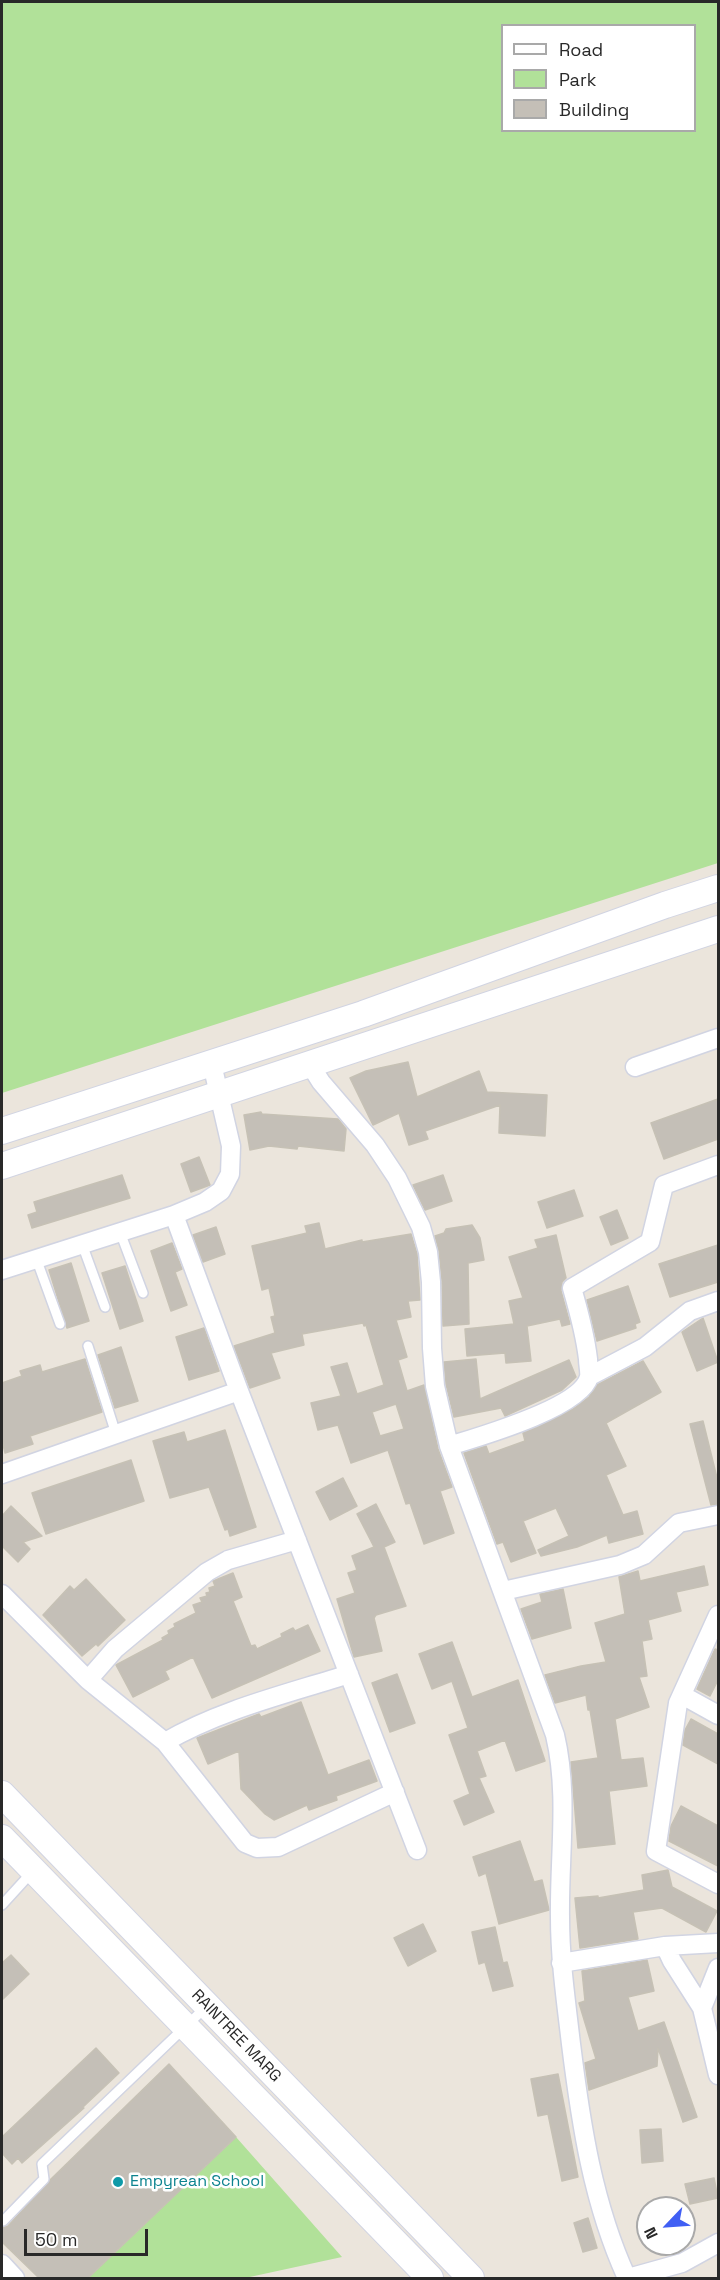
<!DOCTYPE html>
<style>
body{margin:0}
#map{position:relative;width:720px;height:2280px;overflow:hidden;background:#ebe5dc;font-family:"Space Grotesk",sans-serif}
canvas{display:block}
.frame{position:absolute;inset:0;border:3px solid #292929;pointer-events:none}
.legend{position:absolute;left:501px;top:24px;width:195px;height:108px;box-sizing:border-box;background:#fff;border:2px solid #a9a9a9;margin:0;padding:8px 10px;list-style:none;font-size:18px;color:#292929}
.legend li{display:flex;align-items:center;gap:12px;height:30px}
.legend b{width:30px;border:2px solid #a9a9a9}
.north{position:absolute;left:636px;top:2196px;width:60px;height:60px;box-sizing:border-box;background:#fff;border:2px solid #a9a9a9;border-radius:50%;rotate:245deg;font-size:16px;font-weight:700;line-height:24px;text-align:center;color:#292929}
.north::after{content:'';display:block;margin:auto;width:21px;height:27px;background:#405ff4;clip-path:polygon(50% 0,100% 100%,50% 72%,0 100%)}
.scale{position:absolute;left:24px;top:2229px;width:124px;height:27px;box-sizing:border-box;border:3px solid #292929;border-top:0;padding-left:8px;font-size:18px;line-height:21px;white-space:nowrap;color:#292929;-webkit-text-stroke:4px #fff;paint-order:stroke}
</style>
<div id="map">
<canvas width="720" height="2280"></canvas>
<div class="frame"></div>
<ul class="legend">
<li><b style="height:8px;background:#fff"></b>Road</li>
<li><b style="height:16px;background:#b1e199"></b>Park</li>
<li><b style="height:16px;background:#c4bfb7"></b>Building</li>
</ul>
<div class="north">N</div>
<div class="scale">50 m</div>
</div>
<script>
const g = document.querySelector('canvas').getContext('2d');
g.lineJoin = 'round';
function paint(path, color) { g.fillStyle = color; g.fill(path, 'evenodd'); }
function stroke(path, color, width, dash) { g.strokeStyle = color; g.lineWidth = width; g.lineCap = dash ? 'butt' : 'round'; g.setLineDash(dash || []); g.stroke(path); }
function label(font, color, halo, rows, align = 'center') {
  g.font = font + ' "Space Grotesk",sans-serif'; g.lineWidth = 5; g.setLineDash([]); g.textBaseline = 'middle'; g.strokeStyle = halo; g.fillStyle = color; for (const [text, x, y, turn = 0] of rows) {
    g.save(); g.translate(x, y); g.rotate((+turn || 0) * Math.PI / 180); g.textAlign = isNaN(turn) ? turn : align; if (halo) g.strokeText(text, 0, 0); g.fillText(text, 0, 0); g.restore();
  }
}
const green = new Path2D(`
 M2,2h716v861l-716,230zM502,26h192v104h-192z
 M236,2137l106,120 -97,21h-157z`);
const building = new Path2D(`
 M408,1062l9,35 62,-26 8,21 60,3 -2,41 -46,-3 1,-28 -75,26 3,8 -19,6 -10,-32 -26,12 -23,-47 16,-7z
 M718,1099v40l-54,20 -13,-36z
 M261,1112l1,2 76,5 8,10 -2,22 -46,-5 -1,3 -28,-3 -19,4 -6,-35z
 M199,1157l11,28 -19,7 -10,-28z
 M122,1175l8,23 -98,30 -4,-13 9,-3 -3,-10z
 M443,1175l9,26 -27,9 -12,-25z
 M574,1190l9,26 -36,12 -9,-26z
 M617,1210l11,28 -17,7 -11,-28z
 M319,1223l6,26 37,-9v2l49,-8 6,20 3,46 -12,1 3,16 -15,3 11,37 -9,3 9,31 17,-6 14,64 14,38 -12,4 14,42 -30,11 -14,-41 -4,1 -18,-54 -37,13 -13,-38 -20,5 -7,-27 30,-7 -10,-29 16,-4 10,31 27,-9 -18,-60 -2,1 -1,-3 -61,11 2,11 -33,8 9,25 -30,10 -16,-42 41,-13 -4,-16 4,-1 -6,-28 -7,2 -10,-44 55,-13 -2,-7zM396,1404l8,25 -24,7 -8,-24z
 M472,1225l8,13 4,22 -16,3 1,61 -26,2 -1,-45 -3,-30 -4,-15 9,-3 2,-4z
 M216,1227l9,27 -22,8 -10,-27z
 M556,1235l10,43 -4,4 -1,9 9,33 -8,2 -2,-7 -33,7 4,35 -25,2 -1,-10 -38,3 -2,-27 49,-5 -5,-23 14,-3 -14,-41 29,-9 -3,-8z
 M172,1243l10,26 -7,3 12,33 -16,6 -20,-60z
 M718,1245v37l-48,15 -11,-33z
 M71,1263l18,58 -22,7 -18,-58z
 M125,1266l18,55 -23,8 -18,-56z
 M628,1286l12,36 -5,2 1,4 -39,13 -10,-41z
 M703,1318l15,44 -21,9 -15,-39z
 M204,1328l15,43 -30,9 -13,-43z
 M121,1347l17,54 -23,7 -17,-53z
 M85,1359l17,53 -72,24 3,8 -28,9 -3,-13v-57l20,-7 -2,-5 20,-6 2,7z
 M476,1359l4,40 89,-39 7,17 -14,13 -57,26 -4,-8 -47,9 -8,-33 -2,-22z
 M643,1361l18,31 -55,31 20,43 -20,9 17,40 14,-4 6,23 -34,9 -2,-8 -30,12 -36,9 -3,-6 31,-14 -13,-28 -33,13 13,32 -25,9 -8,-20 -6,2 -33,-91 22,-7 3,8 36,-13 -2,-8 50,-24 16,-12 8,-12z
 M703,1421l15,61v22l-7,1 -21,-81z
 M225,1430l31,97 -26,9 -2,-7 -3,1 -16,-43 -39,11 -17,-57 31,-9 3,10z
 M131,1460l13,41 -98,33 -14,-41z
 M343,1478l14,28 -27,14 -14,-28z
 M376,1504l19,38 -11,5 22,59 -30,9 -2,3 8,33 -28,6 -17,-58 18,-6 -7,-20 9,-3 -5,-14 22,-9 -17,-33z
 M11,1506l31,30 -19,6 7,7 -12,13 -16,-16v-30z
 M704,1566l4,19 -32,7 5,19 -33,9 4,19 -10,2 5,35 -8,1 10,30 -34,12 6,41 22,-2 4,28 -38,5 6,53 -37,4 -7,-86 27,-4 -8,-48h-2l-2,-15 -31,8 -10,-28 36,-9 25,-4 -11,-39 30,-9 -6,-37 19,-6 2,10z
 M233,1573l9,24 -9,4 18,45 4,-1 2,4 25,-12 -1,-3 12,-6 2,3 13,-6 12,26 -108,47 -19,-41 -28,14 4,8 -36,18 -17,-32 47,-25 -1,-2 7,-4 -1,-3 7,-4 -1,-3 22,-11 -3,-8 9,-3 -2,-4 7,-2 -1,-3 4,-1 -1,-4 6,-2 -2,-5z
 M86,1579l39,41 -27,26 -2,-2 -14,12 -39,-41 27,-29 4,4z
 M563,1589l8,39 -39,11 -11,-30 21,-7 -2,-8z
 M452,1642l20,55 46,-17 27,81 -29,10 -11,-31 -28,11 9,25 -7,2 15,34 -30,13 -10,-24 16,-7 -21,-59 19,-7 -16,-47 -20,8 -13,-35z
 M715,1649l3,1v30l-8,16 -13,-7z
 M397,1674l18,49 -25,9 -18,-49z
 M301,1702l27,73 41,-15 8,21 -41,15 1,4 -28,10 -2,-5 -33,15 -9,-6 -24,-25 -2,-38 -31,13 -11,-26 62,-24 2,3z
 M691,1719l27,15v30l-35,-19 2,-15z
 M681,1806l37,20v40l-49,-25 2,-15z
 M520,1841l14,41 8,-2 7,30 -50,14 -13,-51 -7,3 -6,-19z
 M668,1870l4,17 45,24 -11,21 -44,-24 -29,4 5,27 -58,9 -5,-50 23,-2v2l46,-8 -2,-15z
 M423,1924l13,27 -28,15 -14,-28z
 M495,1927l8,36 4,-1 6,24 -20,5 -8,-29 -6,2 -7,-32z
 M11,1955l18,19 -27,26v-37z
 M647,1960l7,31 -26,6 10,34 26,-9 33,95 -14,5 -25,-74 -1,18 -68,24 -4,-27 11,-4 -17,-56 6,-2 -3,-30z
 M96,2048l23,25 -36,34 1,1 -62,55 -4,-5 -6,6 -10,-11v-16z
 M169,2064l67,73 -148,141h-49l-37,-36v-14l6,-2 43,-47z
 M558,2074l20,103 -16,4 -14,-67 -10,2 -7,-37z
 M661,2129l2,32 -21,2 -2,-33z
 M714,2178l4,20 -28,6 -5,-20z
 M588,2218l9,30 -14,4 -9,-29z`);
const lane = new Path2D(`
 M120,1232l23,61
 M82,1244l23,63
 M36,1258l24,66
 M88,1346l28,88
 M2,1905l31,-34
 M2,2221h1l41,-42 -2,-15 165,-158`);
const street = new Path2D(`
 M309,1063l12,19 54,63 22,33 24,49 7,25 3,30 1,66 3,38 14,60 106,289c14,59 4,121 5,182 0,43 6,84 11,127 10,81 22,160 56,234
 M635,1067l83,-29
 M174,1215l65,176 178,459
 M2,1270l172,-55 31,-13 16,-11 9,-17 1,-28 -19,-82
 M590,1376l55,-29 45,-36 28,-10
 M449,1446c29,-9 132,-38 140,-69 1,-5 -1,-12 -1,-18 -3,-25 -9,-47 -16,-71l78,-46 14,-57 54,-20
 M2,1474l237,-83
 M503,1591l117,-26 24,-10 35,-32 39,-8
 M2,1594l86,86 77,62 80,101 12,5 21,-1 117,-55
 M718,1615l-40,88 -22,148 62,33
 M88,1680l27,-31 92,-77 21,-12 69,-20
 M682,1695l36,20
 M165,1742c57,-33 122,-48 184,-68
 M665,1946l7,15 30,47 16,67
 M561,1963l104,-17 53,-3
 M702,2008l16,-40
 M2,2264l13,14
 M628,2278l54,-15 36,-20`);
const secondary = new Path2D(`
 M2,1131l361,-117 302,-109 53,-17
 M2,1166l716,-237
 M2,1794l469,484
 M2,1838l428,440`);
const markers = [
 [118,2182,6,"#0f9aa8"]
];
const streetNames = [
 ["RAINTREE MARG",236,2036,46]
];
const cultureNames = [
 ["Empyrean School",130,2182]
];
paint(green, '#b1e199');
paint(building, '#c4bfb7');
stroke(building, '#c6c1b5', 1.5);
stroke(lane, '#d1d4e2', 12);
stroke(street, '#d1d4e2', 21);
stroke(secondary, '#d1d4e2', 28);
stroke(lane, '#fff', 9);
stroke(street, '#fff', 18);
stroke(secondary, '#fff', 26);
for (const [x, y, r, color] of markers) { const dot = new Path2D(); dot.arc(x, y, r, 0, 2 * Math.PI); g.fillStyle = color; g.fill(dot); stroke(dot, '#fff', 2); }
label('16px', '#292929', '#fff', streetNames);
label('16px', '#0d838f', '#fff', cultureNames, 'left');
</script>
